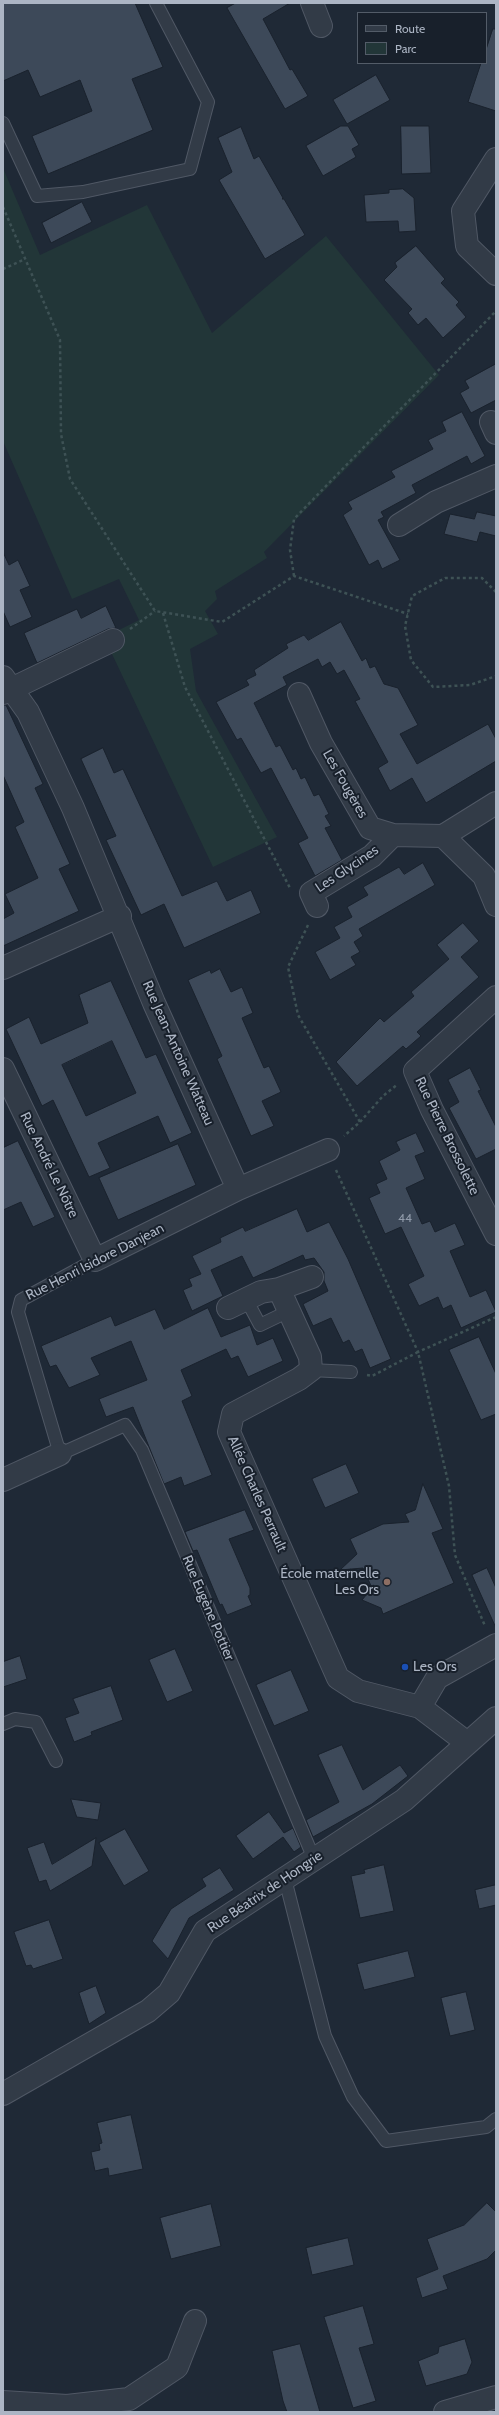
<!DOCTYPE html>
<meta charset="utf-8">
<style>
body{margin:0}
#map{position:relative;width:499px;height:2415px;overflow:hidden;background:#1f2936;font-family:Cabin,sans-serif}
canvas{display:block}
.frame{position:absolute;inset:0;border:4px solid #acb5c4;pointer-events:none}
.legend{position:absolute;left:357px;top:12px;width:130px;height:52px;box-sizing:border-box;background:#18202b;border:1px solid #535c68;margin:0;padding:5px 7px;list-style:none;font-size:12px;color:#acb5c4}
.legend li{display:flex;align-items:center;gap:8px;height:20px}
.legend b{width:20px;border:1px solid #535c68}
</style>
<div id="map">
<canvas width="499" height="2415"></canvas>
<div class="frame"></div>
<ul class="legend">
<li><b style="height:5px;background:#323b47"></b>Route</li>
<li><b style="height:11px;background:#223638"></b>Parc</li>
</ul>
</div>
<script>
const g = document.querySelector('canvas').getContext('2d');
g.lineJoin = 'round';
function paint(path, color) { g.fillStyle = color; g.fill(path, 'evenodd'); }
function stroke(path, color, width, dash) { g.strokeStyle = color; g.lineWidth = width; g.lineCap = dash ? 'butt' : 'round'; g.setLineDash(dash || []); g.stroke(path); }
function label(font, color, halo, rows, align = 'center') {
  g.font = font + ' Cabin,sans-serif'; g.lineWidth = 4; g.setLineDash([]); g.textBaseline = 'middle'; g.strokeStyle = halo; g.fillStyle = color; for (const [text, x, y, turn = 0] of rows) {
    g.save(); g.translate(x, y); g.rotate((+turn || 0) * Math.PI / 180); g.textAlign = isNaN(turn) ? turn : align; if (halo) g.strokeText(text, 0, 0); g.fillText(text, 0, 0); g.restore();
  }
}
const green = new Path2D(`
 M3,168l37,87 107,-50 65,128 114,-97 113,139 -175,177 3,6 -52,33 2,8 -12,12 13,23 -28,15 6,42 81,146 -64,30 -101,-213 7,-24 20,-10 -20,-41 -47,20 -69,-158z`);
const building = new Path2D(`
 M3,3h132l28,64 -31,12 21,51 -105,44 -16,-38 60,-25 -12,-31 -40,17 -12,-27 -25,11z
 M236,3h54l-27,16 27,51 2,-1 16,27 -23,13 -58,-101z
 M493,29h3v82l-28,-9 13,-39h5v-13z
 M376,75l14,25 -43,24 -14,-24z
 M341,126h7l11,19 -7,4 4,8 -33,19 -17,-30z
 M401,126h28l2,47 -29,1z
 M241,127l13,32 5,-3 24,42 -1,1h2l21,36 -40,24 -46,-79 13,-8 -14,-34z
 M403,189l11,9 2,33 -17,1 -1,-11 -32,1 -2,-27 25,-2v-3z
 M82,202l10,20 -41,21 -9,-20z
 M416,246l29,33 -4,4 18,19 -3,3 10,12 -23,21 -17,-20 -8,7 -10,-12 4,-4 -28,-29 13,-13 -2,-4z
 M496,364v36l-25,13 -11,-20 9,-5 -4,-7z
 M462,412l23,44 -14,8 -4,-8 -55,29 4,8 -35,19 3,5 -6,3 22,40 -18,9 -4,-9 -9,5 -26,-50 9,-6 -4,-7 47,-25 -4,-6 42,-22 -5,-9 18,-9 -4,-9z
 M477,512l19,4v20l-16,-4 -3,10 -33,-8 6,-20 24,5z
 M3,552l6,13 9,-5 12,26 -10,4 12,27 -22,10 -7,-16z
 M106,606l10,22 -8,1 -71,34 -13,-30 53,-24 4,9z
 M341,622l21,39 4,-3 4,10 5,-2 9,18 14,4 20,37 -18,9 17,30 71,-40 8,15v22l-70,42 -14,-25 -22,13 -12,-23 10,-6 -33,-61 5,-2 -16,-29 -7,4 -7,-12 -8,5 -4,-8 -35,18 4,8 -33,18 22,44 4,-2 13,25 3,-2 5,11 4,-2 9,19 5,-2 10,20 -4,2 6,10 -6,2 17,32 -27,16 -17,-33 10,-5 -37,-70 -10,5 -20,-35 -4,2 -21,-38 33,-17 -3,-5 10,-5 -2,-5 34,-22 -2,-4 18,-9 4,5z
 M3,705h3l37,79 -8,4 35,76 -11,5 20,42 -76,35v-27l11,-6 -9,-19 33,-16 -23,-51 9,-5 -21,-47z
 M103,748l11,25 9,-4 59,127 35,-15 10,20 24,-11 10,23 -77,35 -20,-44 -23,11 -35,-75 10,-4 -35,-77z
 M423,863l12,22 -76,44 4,7 -9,6 6,10 -9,5 5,8 -26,15 -15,-28 25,-14 -6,-11 18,-10 -5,-10 21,-12 -5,-8 36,-20 5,7z
 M463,923l16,18 -18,16 18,20 -62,55 4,4 -15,13 -3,-3 -46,40 -21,-24 44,-44 4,4 30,-26 -3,-4 38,-33 -12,-14z
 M220,969l11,23 11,-5 11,26 -11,5 22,50 5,-2 12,26 -19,9 12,25 -23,10 -34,-77 5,-3 -34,-76 22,-10 1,3z
 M111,981l35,77 10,-4 36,79 -22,10 -12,-27 -60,27 12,25 -21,9 -36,-77 -11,6 -36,-77 23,-12 12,27 47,-21 -9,-28zM112,1041l24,52 -50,23 -24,-51z
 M470,1068l11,22 -3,1 18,36v22l-20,10 -27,-51 10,-6 -11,-22z
 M416,1133l9,19 -10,4 10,23 -19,9 16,36 8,-3 5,11 20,-9 10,22 -15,6 20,46 16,-7 10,22 -35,16 -10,-23 -8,4 -5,-12 -19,9 -11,-22 16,-8 -23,-49 -16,7 -16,-36 11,-5 -4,-9 11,-5 -8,-18 21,-11 -4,-8z
 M18,1141l37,76 -22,10 -12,-25 -18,8v-62z
 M178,1144l18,41 -78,35 -19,-42z
 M297,1209l10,23 22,-10 19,37 43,100 -21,9 -8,-19 -7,3 -6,-12 -6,3 -12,-25 -18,8 -10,-22 25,-13 -4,-10v-9l-10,-14 -9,2 -2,-5 -50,23 -11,-22 -31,14 12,26 -31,15 -9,-21 9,-4 -3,-7 12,-5 -9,-18 29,-14 -1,-4 23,-11 2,4z
 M208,1308l13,29 29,-12 7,20 16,-7 10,23 -35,16 -10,-21 -7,3 -5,-10 -45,21 11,26 -10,5 30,74 -28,11 -3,-9 -17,7 -31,-77 -27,10 -7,-18 48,-19 -16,-39 -40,17 9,17 -31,13 -13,-23 -6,2 -9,-21 70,-30 4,10 40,-17 9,20z
 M479,1337l17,37v40l-15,6 -32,-70z
 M346,1464l13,29 -34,15 -13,-29z
 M423,1484l20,45 -11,4 22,50 -71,31 -2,-6 -19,-8 10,-12 -9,-20 -23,2 17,-16 -7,-15 33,-15 26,-2 -4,-8 10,-4z
 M245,1510l9,20 -25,9 21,49v7l-2,1 4,9 -25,10 -5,-11 -2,1 -23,-55 -4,1 -8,-19z
 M487,1568l9,20v40l-24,-53z
 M175,1649l18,42 -26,11 -18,-42z
 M20,1656l7,23 -24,8v-25z
 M291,1670l18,41 -35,15 -18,-41z
 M111,1686l12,34 -32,12 1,3 -18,7 -9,-24 14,-5 -6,-14z
 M342,1745l21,45 37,-25 8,11 -36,28 -59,33 -7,-17 33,-18 -21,-47z
 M71,1799l30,4 -3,17 -21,-3z
 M269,1812l15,21 9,-5 8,19 -7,5 -11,-15 -30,22 -17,-23z
 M125,1829l24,42 -25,15 -25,-43z
 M96,1838l-4,28 -42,25 -4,-11 -7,2 -12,-34 17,-6 8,22z
 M384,1865l10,46 -34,7 -9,-42 14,-3 -1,-3z
 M220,1868l14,22 -45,28 -21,41 -16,-18 19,-32 35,-23 -4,-7z
 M496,1885v20l-17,4 -4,-19z
 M49,1920l14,39 -30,10 -2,-4 -5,1 -12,-34z
 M408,1951l7,26 -51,13 -7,-26z
 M96,1986l10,27 -17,11 -10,-31z
 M466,1992l9,38 -25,6 -9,-38z
 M131,2115l12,54 -34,7 -1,-8 -13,3 -4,-19 9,-2 -1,-6 3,-1 -5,-20z
 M487,2203l9,9v38l-9,9 -44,17 5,13 -26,9 -6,-20 22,-9 -11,-30 37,-14z
 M211,2204l10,42 -50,13 -11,-41z
 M348,2238l6,27 -42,10 -6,-27z
 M363,2306l11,38 -15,4 17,53 -23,7 -29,-91z
 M465,2339l7,23 -5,12 -41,12 -8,-25 20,-8 1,-6z
 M300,2344l20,68h-33l-4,-11 -11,-50z`);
const path = new Path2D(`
 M3,207l57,133 1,94 9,45 85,132 67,11 72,-46 114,38
 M3,269l22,-10
 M294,576l-4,-26 4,-31 202,-208
 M496,592l-14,-14h-37l-33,18 -7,30 6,34 22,27 37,-2 26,-9
 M163,613l22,74 105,201
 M130,629l25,-18
 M308,925l-20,42 10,48 62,107 -16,14
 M360,1122l23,-26 15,-12
 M336,1170l82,182 78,-35
 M367,1375l5,1 46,-24 31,134 6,69 30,71`);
const lane = new Path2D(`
 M3,123l34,73 46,-4 107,-23 18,-67 -52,-99
 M95,1260l-74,40 -3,12 42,142 65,-29 17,25 172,409
 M246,1299l14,26 29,-14
 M311,1370l40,2
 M3,1724l12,-5 21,3 20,39
 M285,1879l40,157 28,61 33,44 100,-14 10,-8`);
const street = new Path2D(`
 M312,3l9,23
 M496,159l-33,52 4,35 29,28
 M491,422l5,11
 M399,525l37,-23 60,-26
 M3,677l25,35 45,96 81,195 84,186
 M3,693l110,-53
 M299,694l22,49 49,85 23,7 50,1
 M443,836l41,40 12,29
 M443,836l53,-33
 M317,906l-6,-13 61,-37 21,-21
 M3,968l117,-52
 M496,997l-81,74 17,39 64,124
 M3,1069l92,191 143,-71 90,-39
 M312,1277l-33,12 31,68 1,13 -12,9 -66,35 -4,18 109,246 20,13 62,16 46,35
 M228,1308l33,-16 18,-3
 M3,1480l57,-26
 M420,1707l17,-29 59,-33
 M3,2094l145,-83 21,-18 36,-62 199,-131 92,-82
 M3,2402l64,4 62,-7 48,-32 18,-46
 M445,2412l51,-15`);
const markers = [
 [387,1582,4,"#8d6e63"],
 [405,1667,4,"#1a4fb4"]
];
const numberNames = [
 ["44",405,1218]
];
const streetNames = [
 ["Les Fougères",345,784,60],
 ["Les Glycines",347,869,-34],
 ["Rue Jean-Antoine Watteau",178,1053,66],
 ["Rue Pierre Brossolette",447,1136,64],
 ["Rue André Le Nôtre",49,1165,64],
 ["Rue Henri Isidore Danjean",95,1262,-27],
 ["Allée Charles Perrault",257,1494,66],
 ["Rue Eugène Pottier",208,1608,67],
 ["Rue Béatrix de Hongrie",265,1892,-34]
];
const poiNames = [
 ["École maternelle",379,1574],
 ["Les Ors",379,1590],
 ["Les Ors",413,1667,"left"]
];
paint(green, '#223638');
paint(building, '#3d4959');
stroke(building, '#1a222d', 1);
stroke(lane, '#505865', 14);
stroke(street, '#505865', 24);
stroke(path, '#3e5255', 2.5, [3, 3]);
stroke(lane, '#323b47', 12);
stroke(street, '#323b47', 22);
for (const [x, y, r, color] of markers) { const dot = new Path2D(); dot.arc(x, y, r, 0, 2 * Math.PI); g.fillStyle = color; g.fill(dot); stroke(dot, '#18202b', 1.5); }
label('12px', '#909aa9', null, numberNames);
label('14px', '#acb5c4', '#18202b', streetNames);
label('14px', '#acb5c4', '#18202b', poiNames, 'right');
</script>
